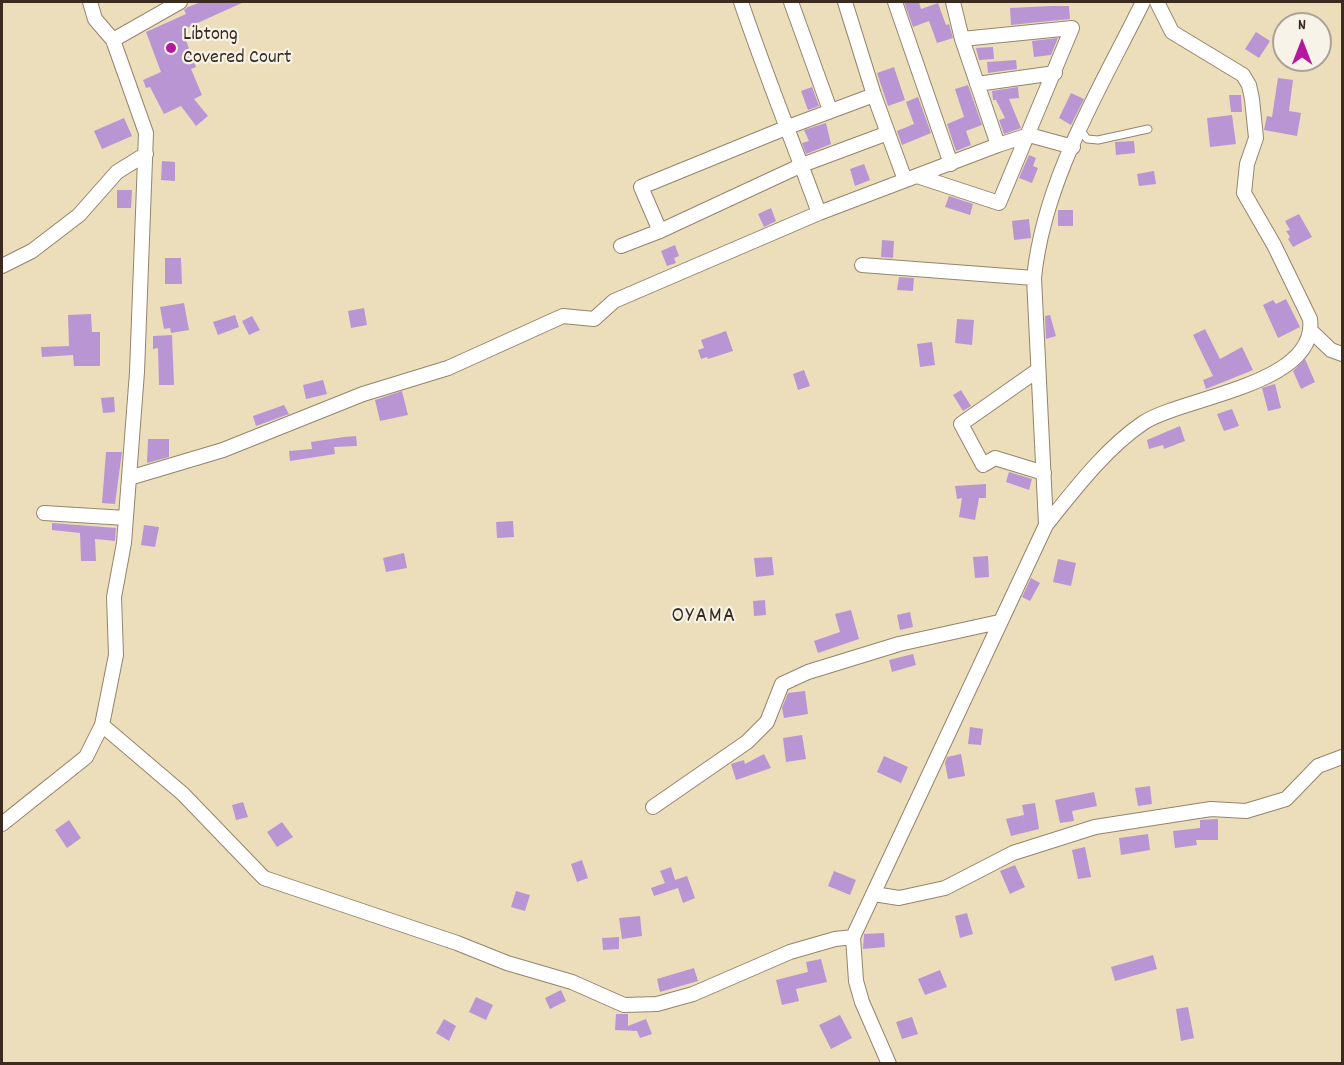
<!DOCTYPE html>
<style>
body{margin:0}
#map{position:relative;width:1344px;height:1065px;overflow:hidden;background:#ecdeba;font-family:Dekko,sans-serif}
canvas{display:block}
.frame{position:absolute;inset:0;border:3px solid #3b2a1e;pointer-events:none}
.north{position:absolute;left:1272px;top:12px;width:60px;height:60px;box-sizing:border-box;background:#f7f3e8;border:2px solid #aca397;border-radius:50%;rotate:0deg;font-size:16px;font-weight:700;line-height:24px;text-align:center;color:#3b2a1e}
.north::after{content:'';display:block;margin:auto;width:21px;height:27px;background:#b5179e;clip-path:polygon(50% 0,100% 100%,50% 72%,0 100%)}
</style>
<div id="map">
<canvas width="1344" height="1065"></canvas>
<div class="frame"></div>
<div class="north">N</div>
</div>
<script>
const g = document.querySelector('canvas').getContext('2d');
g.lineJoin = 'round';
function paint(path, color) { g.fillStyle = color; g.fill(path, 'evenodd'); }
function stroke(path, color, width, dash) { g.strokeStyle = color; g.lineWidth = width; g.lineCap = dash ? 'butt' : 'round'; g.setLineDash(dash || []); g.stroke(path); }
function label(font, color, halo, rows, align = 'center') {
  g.font = font + ' Dekko,sans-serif'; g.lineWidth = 4.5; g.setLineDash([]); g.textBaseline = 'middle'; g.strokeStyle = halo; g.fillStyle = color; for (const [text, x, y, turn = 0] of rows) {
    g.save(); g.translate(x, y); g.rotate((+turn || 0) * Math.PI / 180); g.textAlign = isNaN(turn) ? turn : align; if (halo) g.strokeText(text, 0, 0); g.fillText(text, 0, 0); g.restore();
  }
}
const building = new Path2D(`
 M201,2h43l-62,28 14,37 -5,2 11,26 -8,4 14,17 -12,10 -15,-20 -17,8 -14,-27 -4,1 -3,-8 18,-8 -15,-40 40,-18 -2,-4 4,-3z
 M904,2h15l2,7 17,-6 8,22 3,-1 4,14 -16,5 -8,-22 -16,6z
 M1052,6h17l1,13 -59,6 -1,-17z
 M1256,32l14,9 -11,17 -14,-9z
 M1058,38l-7,17 -17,2 -2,-16z
 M993,47l1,12 -15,1 -3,-12z
 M1016,60l1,9 -29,4 -1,-11z
 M894,67l11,33 -17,6 -11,-33z
 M1278,78l15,2 -4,31 12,2 -4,23 -33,-6 3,-14 5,1z
 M968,85l14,40 -16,6 5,14 -15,6 -9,-27 17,-7 -9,-28z
 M812,87l7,19 -11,4 -7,-19z
 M1018,87l1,11 -10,1 12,29 -17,6 -5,-14 6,-2 -9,-18h-3l-1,-9z
 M1071,93l13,6 -13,26 -12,-7z
 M1229,95h12l1,17h-11z
 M918,97l13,36 -29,12 -5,-14 17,-7 -8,-22z
 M1232,115l4,29 -26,3 -3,-29z
 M124,118l8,18 -30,13 -8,-18z
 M826,123l5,21 -25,10 -4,-11 7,-2 -5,-11z
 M1134,141l1,12 -19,2 -1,-13z
 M1029,155l7,3 -3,8 5,2 -6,15 -13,-5z
 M162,161l13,1v19l-14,-1z
 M864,164l6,16 -15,6 -5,-17z
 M1154,171l2,13 -17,2 -2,-12z
 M117,190h15l-1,18h-14z
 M949,196l24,8 -3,11 -25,-8z
 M771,208l5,13 -12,6 -6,-13z
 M1058,210h15v16h-15z
 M1299,214l13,23 -19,10 -5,-8 2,-2 -4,-6 4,-1 -5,-9z
 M1029,219l2,19 -17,2 -2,-19z
 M882,240l12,1 -1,17 -12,-1z
 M675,245l4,11 -5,2 2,5 -9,3 -6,-15z
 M165,258h16l1,26h-17z
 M899,277l15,1 -1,13 -16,-1z
 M1286,299l14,28 -22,11 -15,-33 10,-5 3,4z
 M184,303l5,27 -18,3 -1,-5 -6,1 -4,-22z
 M364,308l3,17 -16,3 -3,-17z
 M91,314l1,18h8v34h-26l-1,-11 -31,2 -1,-10 28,-1 -1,-31z
 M235,315l4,12 -21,8 -5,-13z
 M1050,315l6,21 -10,3 -1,-23z
 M252,316l8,14 -11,5 -7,-14z
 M957,319l17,1 -2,25 -17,-2z
 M1205,329l15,30 22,-12 11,23 -47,19 -3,-9 10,-4 -20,-41z
 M726,331l7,20 -25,8 -1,-2 -6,2 -3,-9 6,-2 -3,-8z
 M172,335l2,50h-15l-1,-37 -5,1v-13z
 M932,342l3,23 -15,2 -3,-23z
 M1305,359l10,23 -14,7 -8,-18z
 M804,370l6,16 -12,4 -5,-16z
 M323,380l4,14 -21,5 -3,-14z
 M1275,384l6,24 -13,3 -6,-23z
 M961,390l10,16 -8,5 -10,-16z
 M402,391l6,24 -28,6 -5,-21z
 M114,397l1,15 -12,1 -2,-15z
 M284,405l5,9 -33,12 -3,-10z
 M1232,409l7,17 -15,5 -7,-17z
 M1180,426l5,15 -21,8 -1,-4 -14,4 -2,-9z
 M356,436l1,10 -23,1 1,7 -45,7 -1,-10 23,-2 -1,-7 33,-5v3v-3z
 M148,439h21v18l-22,6z
 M106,452h16l-7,52 -13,-1z
 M1009,472l23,7 -3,11 -23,-8z
 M986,484v14h-7l-4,22 -16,-3 3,-19 -5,1 -2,-13z
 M513,521l1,16 -17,1 -1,-16z
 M52,523l64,5 -1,13 -20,-2 1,22h-15l-1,-28 -28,-3z
 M144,525l15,2 -4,20 -14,-2z
 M404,553l3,15 -21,4 -3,-14z
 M988,556l1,21 -14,1 -2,-21z
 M772,557l2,18 -18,2 -2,-19z
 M1058,559l18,4 -5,23 -18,-4z
 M1031,578l9,5 -10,18 -8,-4z
 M765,600l1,15 -12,1 -1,-15z
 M851,610l8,29 -41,14 -4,-12 26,-9 -5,-18z
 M910,612l3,15 -13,3 -3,-15z
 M913,654l3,11 -24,7 -3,-12z
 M805,691l3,23 -24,4 -2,-10 6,-15z
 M970,727l13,2 -2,16 -13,-1z
 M802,735l4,24 -20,3 -3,-24z
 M764,754l7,14 -35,12 -5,-16 13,-4 1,4z
 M961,754l4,22 -17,3 -3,-16 2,-6z
 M884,756l24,11 -7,16 -24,-11z
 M1150,786l2,18 -14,2 -3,-18z
 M1094,792l3,14 -25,5 2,10 -14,2 -5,-23z
 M243,802l5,15 -12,3 -4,-15z
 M1035,803l4,26 -28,7 -5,-17 18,-4 -2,-10z
 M1218,819v21h-22l1,5 -22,3 -2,-17 27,-3v-8z
 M69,820l12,18 -14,10 -12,-18z
 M282,822l11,15 -16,10 -10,-15z
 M1148,834l2,16 -29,5 -2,-17z
 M1085,847l6,30 -13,2 -6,-29z
 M582,860l6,18 -11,4 -6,-18z
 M1015,865l10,22 -15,7 -10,-23z
 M671,867l4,13 12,-4 8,22 -12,5 -5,-15 -24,8 -3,-8 14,-5 -5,-12z
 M834,871l22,9 -6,15 -22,-9z
 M516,891l14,4 -5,16 -14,-4z
 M967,913l6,21 -13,4 -5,-22z
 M640,916l2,20 -20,3 -3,-21z
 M884,933l1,14 -22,2 1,-15z
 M619,937v12l-16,1 -1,-12z
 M1153,955l4,14 -42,12 -4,-14z
 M821,959l6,23 -31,7 3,12 -17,4 -6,-25 32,-8 -2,-10z
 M694,968l4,13 -38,11 -3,-13z
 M940,970l7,17 -22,8 -7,-16z
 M561,990l5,11 -16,8 -5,-11z
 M476,997l17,8 -7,15 -17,-8z
 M1188,1007l6,31 -13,3 -5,-32z
 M616,1014h12v12l18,-7 6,15 -12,4 -3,-7 -22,-1z
 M840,1015l12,23 -21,11 -12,-24z
 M912,1017l6,17 -16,5 -6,-17z
 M444,1019l12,7 -7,15 -13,-8z`);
const lane = new Path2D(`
 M1080,129l7,10 11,1 50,-11`);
const street = new Path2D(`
 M90,2l5,17 18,21
 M741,2c24,71 52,140 78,211
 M791,2l39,108
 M845,2l29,93 31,85
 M895,2l56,162
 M953,2l9,37 36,106
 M977,84l78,-11
 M917,176l82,27 73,-175 -110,11
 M660,231l-19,-44 147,-60 86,-32
 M621,246l39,-15 142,-66 86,-32
 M862,265l172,13
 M2,266l30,-15 47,-36 38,-43 29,-18
 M1311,331l20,19 11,4
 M1038,370l-77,54 22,41 12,-7 49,15
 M129,478l94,-28 140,-56 85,-26 115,-52 31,3 20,-18 205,-88 179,-68 31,-10 44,12
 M44,513l82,5
 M1046,525l-12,-247c10,-99 66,-189 109,-276
 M102,725l81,69 81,84 193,65 50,20 65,19 52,23 33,-1 36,-10 97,-42 45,-13 18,-2
 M653,807l94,-65 20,-20 15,-38 26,-12 91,-28 100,-22
 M2,824l84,-67 16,-32 14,-70 -2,-58 10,-54 13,-171 9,-239 -33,-93 67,-38
 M874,894l25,4 46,-10 68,-35 82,-26 116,-18 35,2 40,-12 32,-33 24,-9
 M889,1064l-27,-62 -6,-21 -3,-44 193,-412c28,-35 60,-77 97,-102 39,-26 176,-38 167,-104l-36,-74 -30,-52 3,-29 9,-26 -4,-39 -3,-14 -6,-10 -71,-43 -15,-30`);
const markers = [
 [171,48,6,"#b5179e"]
];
const poiNames = [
 ["Libtong",183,36],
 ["Covered Court",183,59]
];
const quarterNames = [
 ["OYAMA",704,618]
];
paint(building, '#b996d3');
stroke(lane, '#94846c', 9);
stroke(street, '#94846c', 16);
stroke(lane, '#fff', 7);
stroke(street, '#fff', 14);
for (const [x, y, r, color] of markers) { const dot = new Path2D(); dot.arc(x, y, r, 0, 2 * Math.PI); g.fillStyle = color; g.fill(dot); stroke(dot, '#f7f3e8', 2); }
label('20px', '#3b2a1e', '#f7f3e8', poiNames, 'left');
g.letterSpacing = '1.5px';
label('22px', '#3b2a1e', '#f7f3e8', quarterNames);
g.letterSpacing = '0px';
</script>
